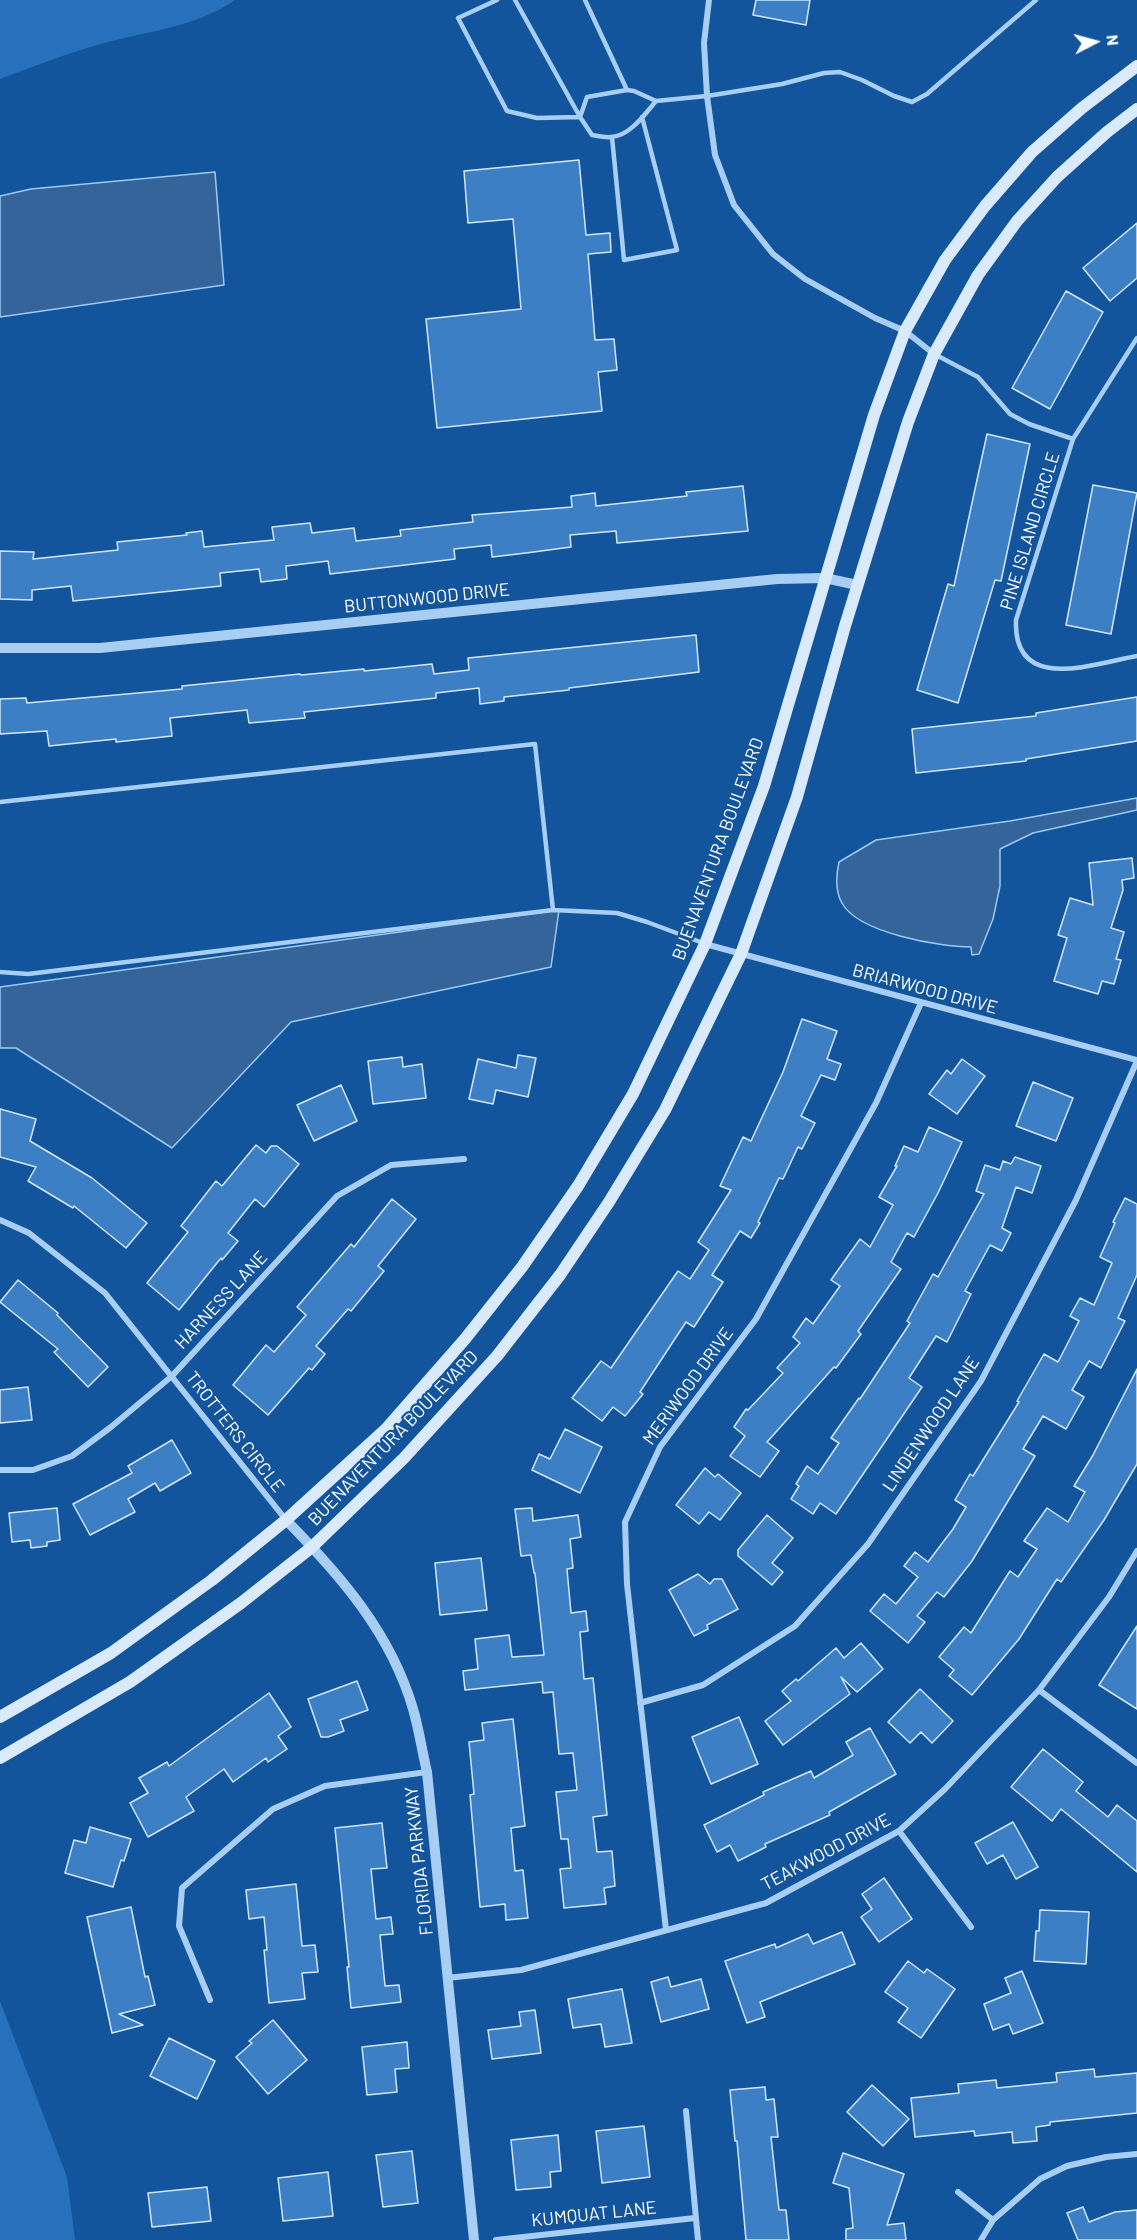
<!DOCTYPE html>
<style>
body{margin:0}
#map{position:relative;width:1137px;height:2240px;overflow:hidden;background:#13559d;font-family:Barlow,sans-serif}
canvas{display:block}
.north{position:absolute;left:1065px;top:12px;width:60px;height:60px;-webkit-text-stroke:4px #13559d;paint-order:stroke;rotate:84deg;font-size:16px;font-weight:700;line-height:24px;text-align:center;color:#fff}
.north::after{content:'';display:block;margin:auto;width:21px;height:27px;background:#fff;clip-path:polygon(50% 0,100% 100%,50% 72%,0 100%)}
</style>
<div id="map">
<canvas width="1137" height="2240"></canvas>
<div class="north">N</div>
</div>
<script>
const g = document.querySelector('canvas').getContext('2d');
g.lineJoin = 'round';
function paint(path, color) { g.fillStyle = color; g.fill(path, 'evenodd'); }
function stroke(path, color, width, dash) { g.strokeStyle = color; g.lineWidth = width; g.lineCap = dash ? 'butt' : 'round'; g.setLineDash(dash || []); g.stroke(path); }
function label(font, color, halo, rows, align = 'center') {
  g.font = font + ' Barlow,sans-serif'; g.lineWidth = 4.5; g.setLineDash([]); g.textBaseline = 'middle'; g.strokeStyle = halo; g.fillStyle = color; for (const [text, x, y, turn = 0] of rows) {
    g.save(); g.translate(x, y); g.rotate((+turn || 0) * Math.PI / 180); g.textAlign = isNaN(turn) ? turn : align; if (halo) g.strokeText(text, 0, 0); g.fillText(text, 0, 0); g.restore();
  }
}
const green = new Path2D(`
 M0,0h235c-43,30 -99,32 -148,48 -29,9 -58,20 -87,31z
 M0,2001l67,176 8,63h-75z`);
const water = new Path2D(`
 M215,172l9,113 -224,32v-121l31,-7z
 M1137,798v12l-104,23 -33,16v37l-7,33 -14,35 -7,1 -1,-8c-31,0 -113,-14 -129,-44 -7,-12 -6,-27 -3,-41l37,-22 134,-19z
 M559,910l-8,57 -260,55 -119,126 -156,-100h-16v-61z`);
const building = new Path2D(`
 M756,0h54l-4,25 -53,-10z
 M579,160l7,75 24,-2 1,19 -23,2 7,86 19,-1 3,31 -19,2 4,39 -165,17 -11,-109 95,-10 -8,-90 -45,4 -4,-52z
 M1137,223v55l-27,23 -27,-33z
 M1066,291l37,21 -53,97 -38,-21z
 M987,434l43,10 -29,137 -6,-1 -37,123 -41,-13 31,-106 6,2z
 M1093,485l44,8 -26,141 -45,-9z
 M743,486l5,45 -131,12 -1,-12 -46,4 1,12 -45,6 -34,4 -1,-12 -37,4 1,10 -125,15 -2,-13 -42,5 1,13 -26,3 -2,-13 -39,4 1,13 -148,15 -2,-15 -39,4v10l-32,-1v-48l34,1 -1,7 85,-9 -1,-8 70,-7 -1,-2 16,-2 2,16 39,-4 31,-3 -2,-13 38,-4 2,10 42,-5 2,13 45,-5 -1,-6 73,-8 -1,-7 100,-8 -1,-11 24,-3 1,13 91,-10 -1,-4z
 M696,635l3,37 -130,16v2l-65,7v4l-24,3 -1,-16 -43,5v5l-132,14 1,6 -56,5 -2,-13 -77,8 2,18 -56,6v-3l-67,7 -2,-15 -47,3v-35l26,-1 1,5 155,-14v-3l118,-12 1,1 63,-6v2l68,-7 2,10 35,-4 -1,-12z
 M1137,697v44l-111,18v2l-110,12 -4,-44 124,-13v-3z
 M1132,858l2,20 -12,2 1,10 -12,38 13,4 -8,27 5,1 -7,24 -12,-3 -4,13 -44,-13 13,-43 -9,-3 12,-37 23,7 -4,-42z
 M802,1019l35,12 -10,28 14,5 -6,16 -14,-5 -20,41 14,7 -13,26 -4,-2 -15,32 -4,-1 -21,44 2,1 -9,15 -11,-7 -28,44 11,7 -29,45 -8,-5 -46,70 3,2 -18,22 -12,-9 -11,14 -30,-23 29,-37 10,7 67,-97 12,8 19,-29 -11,-8 33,-52 -11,-4 23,-49 8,4 32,-69z
 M518,1055l18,3 -8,39 -32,-7 -3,14 -24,-5 9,-40 38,9z
 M402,1057l1,10 19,-3 4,34 -53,6 -5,-43z
 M962,1059l23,17 -28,38 -28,-20 18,-24 4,4z
 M1033,1082l40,16 -17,43 -40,-15z
 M341,1085l16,36 -43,20 -17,-36z
 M0,1109l36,10 -6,22 62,37 55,45 -21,25 -52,-42 -1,2 -45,-27 8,-14 -36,-10z
 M929,1127l33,15 -24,51 -24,44 -7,-4 -16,29 10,7 -43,62 3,3 -25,34 -2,-1 -67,75 12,9 -19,26 -30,-21 15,-20 -11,-9 12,-18 2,1 35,-37 -6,-5 23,-25 -7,-6 13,-19 7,6 27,-38 -9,-6 29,-41 10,8 23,-42 -14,-8 18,-31h-2l9,-20 14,6z
 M256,1145l10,8 5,-7h6l22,18 -35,43 -9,-8 -27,34 10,8 -16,19 -1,-2 -42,52 -32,-27 41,-51 -7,-6 35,-45 6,5z
 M1015,1157l26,9 -9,27 -16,-6 -14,41 9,5 -9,18 -12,-6 -25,46 6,3 -24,48 -11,-6 -27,42 13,9 -86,127 -16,-11 -7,11 -22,-15 8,-13 -3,-2 11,-18 11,8 21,-31 -8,-5 28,-40 1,1 50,-76 -3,-2 26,-47 5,3 46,-83 -8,-3 9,-26 15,5 3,-9 8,3z
 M1125,1198l12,6v71l-19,43 7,3 -24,47 -12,-7 -17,29 12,7 -18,32 -23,-13 -20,33 12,7 -63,105 -28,36 -7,-5 -20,24 8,6 -17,21 -38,-32 14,-17 12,10 22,-27 -14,-11 11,-14 13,10 25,-33 13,-22 -11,-7 15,-26 3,2 46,-74 -2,-1 27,-47 14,8 21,-41 -9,-5 10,-18 14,7 18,-42 -12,-6 15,-34 -2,-1z
 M392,1199l24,20 -38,47 6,5 -33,40 -3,-2 -32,37 9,8 -13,16 -3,-2 -41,47 -35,-30 33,-40 8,7 32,-37 -9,-8 54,-63 3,3z
 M18,1280l40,33 -1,2 51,52 -20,20 -34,-35 4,-3 -58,-47z
 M1137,1369v95l-33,56 -43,62 -4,-3 -38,60 -47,56 -23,-19 5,-6 -15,-13 25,-30 7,6 39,-62 8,6 19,-28 -13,-8 23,-33 21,14 17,-30 -11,-6 19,-31z
 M28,1387l4,33 -32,3v-33z
 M565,1429l37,18 -22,46 -48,-23 7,-16 11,5z
 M172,1440l19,33 -31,18 -5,-8 -27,16 7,13 -45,23 -17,-31 59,-31 -4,-7z
 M705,1468l10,9 3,-3 23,19 -21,27 -11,-8 -10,12 -23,-19z
 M57,1508l3,32 -13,2v4l-16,2 -1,-8 -18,2 -3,-29z
 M532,1508l1,13 45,-6 3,22 -11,2 3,29 -6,1 4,44 15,-2 2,20 -8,1 4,47 9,-1 14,137 -14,2 4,35 15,-1 3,35 -11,2 2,16 -42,4 -4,-39 11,-1 -3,-29h-7l-5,-47 21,-2 -4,-37 -14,1 -6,-62 -10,1 -1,-11 -77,8 -2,-19 15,-2 -3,-30 34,-4 3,22 32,-2 -9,-82h-1l-3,-18 -10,1 -6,-47z
 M767,1515l26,23 -21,25 11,9 -11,13 -34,-29v-6z
 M481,1558l6,52 -47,5 -5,-52z
 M698,1574l12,10 4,-5h8l16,30 -31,16 1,4 -14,7 -25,-46z
 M1137,1626v83l-38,-24z
 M861,1643l22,26 -26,23 -16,-15 9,17 -67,51 -18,-24 26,-20 -9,-10 14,-12 2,2 38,-33 8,10z
 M357,1681l11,29 -28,10 4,11 -16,6h-7l-13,-38z
 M920,1689l33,32 -21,22 -11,-11 -11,11 -22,-21z
 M269,1693l22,34 -13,9 9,13 -19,13 -2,-4 -33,24 -9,-13 -38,28 8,14 -46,26 -18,-34 18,-10 -9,-15 28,-16 2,4z
 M739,1717l19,47 -47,20 -19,-47z
 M513,1719l12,107 -14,2 4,43 8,-1 5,48 -22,2 -1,-16 -25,3 -10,-112 4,-1 -5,-52 15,-2 -2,-17z
 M870,1728l26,46 -67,38 1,3 -65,29 1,3 -28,14 -8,-16 -13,7 -13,-27 60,-30 -1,-3 48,-21 3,7 39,-23 -7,-13z
 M1043,1749l40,33 -7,9 32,26 9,-12 20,16v51l-76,-63 -9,12 -41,-34z
 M1013,1822l25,45 -22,12 -13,-24 -16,9 -12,-21z
 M382,1823l5,45 -16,1 5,50 15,-2 2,17 -13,1 5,51 14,-1 2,17 -50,6 -4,-41h2l-14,-139z
 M90,1827l41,12 -7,22 -3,-1 -8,27 -48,-14 9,-33 12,3z
 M884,1878l28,41 -33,23 -18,-25 11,-8 -10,-15z
 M296,1884l6,62 13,-1 3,27 -16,1 3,26 -36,4 -5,-53h3l-3,-33 -15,2 -3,-29z
 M131,1907l14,70 3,-1 7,29 -36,9 24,11 -31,8 -25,-116z
 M1040,1910l49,2 -3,52 -52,-3 2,-30h3z
 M842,1932l13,32 -95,38 5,15 -18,6 -22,-62 50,-17 1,4 32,-14 5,10z
 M908,1961l16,12 3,-4 28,20 -34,49 -23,-16 10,-14 -23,-16z
 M1022,1971l21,52 -30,11 -4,-10 -16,6 -9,-26 27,-11 -6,-15z
 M668,1977l3,10 30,-8 8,30 -48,13 -10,-40z
 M622,1989l10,54 -27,4 -4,-23 -28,4 -5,-29z
 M535,2010l6,43 -49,6 -4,-29 33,-4 -2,-14z
 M273,2020l34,40 -39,34 -32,-37 16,-14 -3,-2z
 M169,2038l46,23 -18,38 -47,-23z
 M407,2042l2,26 -14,1 2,23 -30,3 -5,-48z
 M1094,2069l1,8 42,-4v40l-87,9v3l-14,2 1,14 -24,2 -1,-11 -37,4 -1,-5 -59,6 -4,-39 48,-5 -1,-9 38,-4 1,8 60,-6 -1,-9z
 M872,2085l37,34 -26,27 -36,-34z
 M765,2087l1,13 8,-1 4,38h-7l8,73h7l3,30h-43l-9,-99h-2l-5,-51z
 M644,2126l6,51 -48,6 -6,-52z
 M558,2135l3,36 -11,1 1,15 -35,3 -5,-50z
 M412,2151l6,52 -35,4 -7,-52z
 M843,2153l61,21 -17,51 17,-2 2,17h-60v-11l7,-1 -4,-40 -16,-5z
 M328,2172l5,44 -50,5 -5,-43z
 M207,2187l4,34 -59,6 -4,-34z
 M1083,2207l6,15 26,-10 22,-2v30h-59l-11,-27z`);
const service = new Path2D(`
 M497,0l-39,18 49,93 30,7 43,-1 -65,-117
 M585,0l42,90
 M656,101c-11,13 -26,35 -45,36 -6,1 -13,-1 -19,-2l-12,-18 7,-20 40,-7 7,1 22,10 51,-5 75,-12 42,-11 16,-1 22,8 32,16 18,6 15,-8 109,-94
 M612,137l12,123 53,-10 -35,-133
 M1137,338l-64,101 -57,181c-3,74 77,44 121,36
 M936,355l42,22 32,37 19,10 44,15
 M0,802l535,-58 18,166
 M0,972l28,2 525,-64 64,3 30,9 56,21`);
const minor = new Path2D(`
 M709,0l-5,43 3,53 8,59 19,50 39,49 32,25 70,39 30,13 29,23
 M705,944l432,116
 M0,1220l29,13 76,60 181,227
 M0,1470h33l39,-14 39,-29 61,-51 165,-180 54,-31 73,-6
 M1039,1690l98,73
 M640,1703l63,-18 92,-59 73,-82 113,-163 95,-181 61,-139
 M899,1831l72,96
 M666,1930l-39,-346 -2,-62 35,-75 96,-128 120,-216 45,-100
 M447,1978l74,-8 245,-67 133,-72 46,-42 94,-99 70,-93 28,-46
 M210,2000l-31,-74 3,-38 91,-79 52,-23 102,-14
 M686,2111l12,129
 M958,2192l35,28
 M496,2240l199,-22
 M981,2240l12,-20 47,-41 27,-13 39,-9 31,-3`);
const tertiary = new Path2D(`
 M0,648h100l677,-69 48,-1 32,7
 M286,1520c54,55 105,113 127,189 6,20 9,42 14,63l47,468`);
const secondary = new Path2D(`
 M0,1717l111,-64 101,-73 74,-60 100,-91 79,-90 57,-72 56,-81 55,-92 72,-150 59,-158 110,-371 31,-84 40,-71 40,-54 47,-54 50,-44 55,-42
 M0,1758l130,-76 111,-79 71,-56 92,-89 93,-102 63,-81 49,-73 56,-92 76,-156 56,-157 48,-171 63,-204 26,-68 44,-79 39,-54 40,-44 50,-45 30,-23`);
const streetNames = [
 ["PINE ISLAND CIRCLE",1030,531,-73],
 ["BUTTONWOOD DRIVE",427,598,-6],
 ["BUENAVENTURA BOULEVARD",718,849,-70],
 ["BRIARWOOD DRIVE",925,989,15],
 ["HARNESS LANE",221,1300,-47],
 ["MERIWOOD DRIVE",688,1386,-54],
 ["LINDENWOOD LANE",931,1424,-56],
 ["TROTTERS CIRCLE",235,1432,52],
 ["BUENAVENTURA BOULEVARD",393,1438,-46],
 ["TEAKWOOD DRIVE",826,1852,-28],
 ["FLORIDA PARKWAY",419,1861,-96],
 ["KUMQUAT LANE",594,2214,-6]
];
paint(green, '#2670bc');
paint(water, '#346499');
stroke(water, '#9bcaf7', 1.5);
paint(building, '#3c7fc4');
stroke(building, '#d2e7fe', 1.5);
stroke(service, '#a9cef4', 4.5);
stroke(minor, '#a9cef4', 6);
stroke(tertiary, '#a9cef4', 10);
stroke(secondary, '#d9eafd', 12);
label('18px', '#fff', '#13559d', streetNames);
</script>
